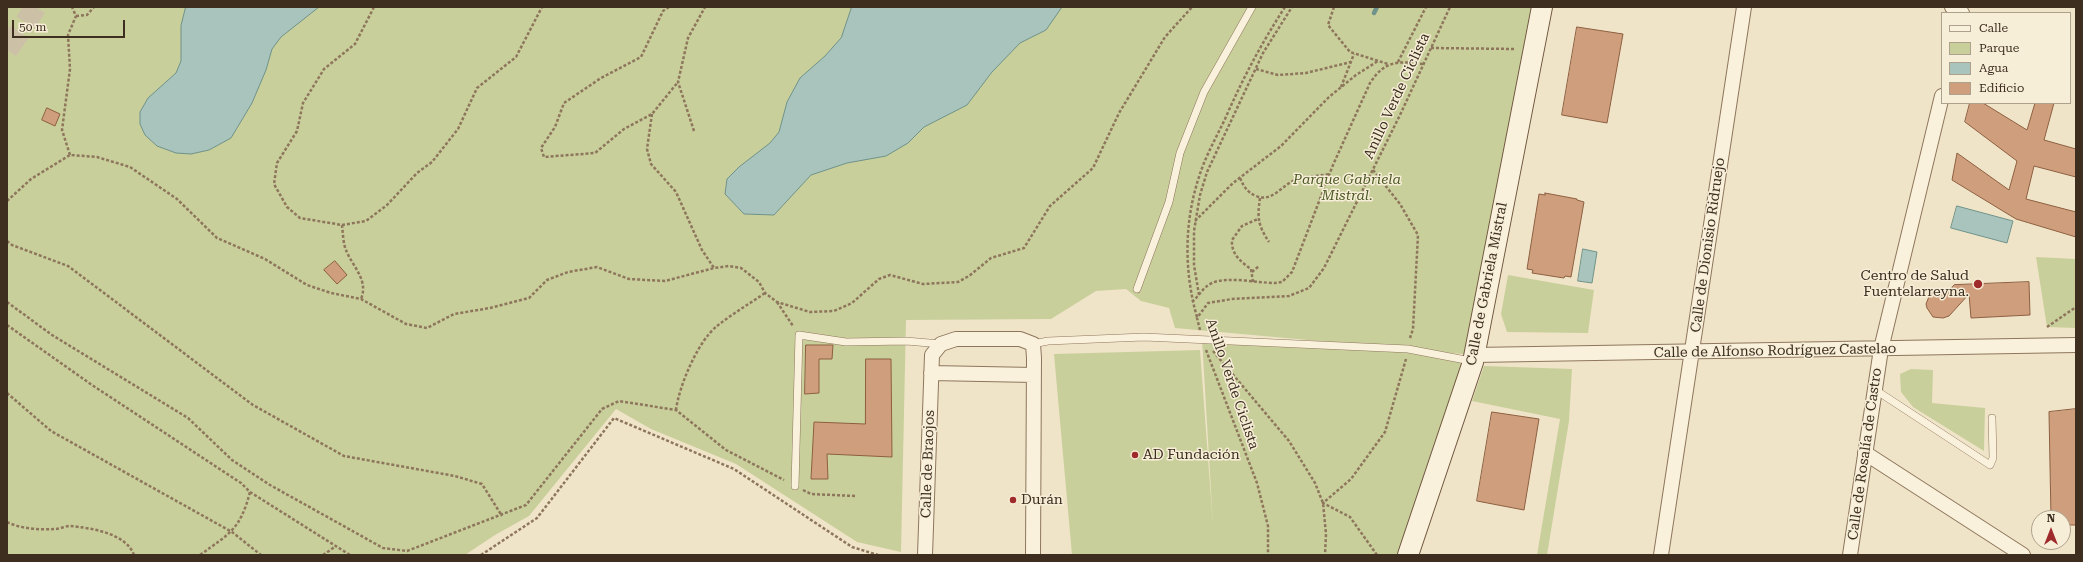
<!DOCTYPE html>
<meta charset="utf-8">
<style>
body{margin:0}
#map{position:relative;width:2083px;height:562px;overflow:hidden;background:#f0e4c8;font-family:"Roboto Serif",serif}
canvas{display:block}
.frame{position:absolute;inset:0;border:8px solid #3d2e20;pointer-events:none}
.legend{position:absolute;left:1941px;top:12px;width:130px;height:92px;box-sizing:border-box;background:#f7eed8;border:1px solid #ada18e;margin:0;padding:5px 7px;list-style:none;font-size:12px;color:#3d2e20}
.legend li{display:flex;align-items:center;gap:8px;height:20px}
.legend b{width:20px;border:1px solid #ada18e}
.north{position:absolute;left:2031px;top:510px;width:40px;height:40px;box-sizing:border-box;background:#f7eed8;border:1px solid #ada18e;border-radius:50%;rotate:0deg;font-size:11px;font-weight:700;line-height:16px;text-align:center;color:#3d2e20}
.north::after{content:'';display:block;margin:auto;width:14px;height:18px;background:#9e2a2b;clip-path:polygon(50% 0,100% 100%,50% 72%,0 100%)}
.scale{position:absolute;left:12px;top:20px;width:113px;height:18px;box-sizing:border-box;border:2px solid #3d2e20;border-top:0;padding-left:5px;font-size:12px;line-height:14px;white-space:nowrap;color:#3d2e20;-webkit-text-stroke:3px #f7eed8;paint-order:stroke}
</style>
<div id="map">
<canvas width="2083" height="562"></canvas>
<div class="frame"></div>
<ul class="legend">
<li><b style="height:5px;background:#faf1dc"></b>Calle</li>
<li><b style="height:11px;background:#c9cf9b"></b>Parque</li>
<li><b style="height:11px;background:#a9c4bc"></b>Agua</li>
<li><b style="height:11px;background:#cf9f7d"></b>Edificio</li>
</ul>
<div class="north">N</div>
<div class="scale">50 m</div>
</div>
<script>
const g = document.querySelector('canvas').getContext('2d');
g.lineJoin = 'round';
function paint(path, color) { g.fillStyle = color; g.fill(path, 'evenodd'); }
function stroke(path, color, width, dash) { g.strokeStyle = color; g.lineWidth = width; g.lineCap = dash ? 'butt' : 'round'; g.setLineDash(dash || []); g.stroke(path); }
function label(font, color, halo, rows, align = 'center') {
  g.font = font + ' "Roboto Serif",serif'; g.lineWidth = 3; g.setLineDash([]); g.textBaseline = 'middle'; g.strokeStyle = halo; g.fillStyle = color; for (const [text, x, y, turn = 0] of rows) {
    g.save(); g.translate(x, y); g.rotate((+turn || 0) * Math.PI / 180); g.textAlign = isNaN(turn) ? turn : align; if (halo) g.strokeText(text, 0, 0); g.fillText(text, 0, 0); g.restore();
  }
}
const green = new Path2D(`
 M7,7h1528l-61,348 -58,-5 57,12 -65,193h-336l-18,-201 146,-4 13,175 -11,-186 183,8 -210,-19 -6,-20 -28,-7 -15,-12 -30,2 -45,28 -145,1 -5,232 -44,-10 -121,-78 -85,-35 -35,-20 -87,107 -34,19 -30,20h-458z
 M2036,257l40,2v69l-29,-1z
 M1508,275l86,15 -6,43 -81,-1 -6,-18z
 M1484,366l88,3 -3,52 -22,134h-10l23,-136 -88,-18z
 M1911,369l22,1 -1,33 53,5 -1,43 -71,-44 -12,-15 -1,-18z`);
const water = new Path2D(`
 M186,7h133l-38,30 -9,12 -6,21 -14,33 -21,35 -22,12 -18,4 -15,-1 -19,-7 -12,-11 -5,-11v-12l8,-14 28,-25 5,-12v-35z
 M852,7h210l-16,23 -26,13 -28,29 -25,33 -43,22 -16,16 -22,13 -39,7 -36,12 -37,40 -30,-1 -19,-20 2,-15 12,-12 31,-24 9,-11 8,-30 13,-24 25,-22 16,-18z
 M1957,206l56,15 -6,22 -56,-15z
 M1583,249l14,3 -5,31 -14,-2z`);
const stream = new Path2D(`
 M1374,13l3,-6`);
const building = new Path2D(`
 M1577,27l46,7 -16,89 -45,-8z
 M1970,103h13l44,27 8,-27h19l-10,37 32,9v28l-42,-11 -8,33 50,13v25l-60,-18 -64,-39 5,-27 52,37 8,-29 -52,-39z
 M47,108l13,6 -5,12 -13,-6z
 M1545,193l32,6v1l7,2 -13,75 -6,-1 -1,2 -32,-5 1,-3 -6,-1 12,-75 6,1z
 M335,261l12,14 -10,9 -13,-14z
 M2029,282l1,33 -59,3 -2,-24 -20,22 -6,2 -10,-1 -6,-9 -1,-4 4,-10 9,-4 10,1 5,-6z
 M806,345h27l-1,14h-13v34l-14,1z
 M866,359h25l1,98 -65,-3 1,25h-17l3,-57 51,2z
 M2076,409v116h-13v-7h-12l-2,-106z
 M1492,412l47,7 -15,91 -47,-9z`);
const highwayTunnel = new Path2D(`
 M7,50l29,-43`);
const path = new Path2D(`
 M374,7l-19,37 -31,25 -21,34 -6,28 -20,32 -3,21 13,23 13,11 42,7 24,-4 21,-16 30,-32 15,-11 26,-33 19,-41 39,-31 26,-50
 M669,7l-6,4 -22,46 -40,21 -37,25 -9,24 -14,21 3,9 51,-4 29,-24 28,-15 26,-32
 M1334,7l-6,18 22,27 38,12
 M76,16l11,-1 7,-8
 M1431,48l85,1
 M1398,62l28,-55
 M1256,69l22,6 28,-2 45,-11
 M1341,87l13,-33
 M652,114l-5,35 4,15 25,28 26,58 12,18
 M694,131l-16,-49 10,-44 17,-31
 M70,155l-8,-25 8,-61 -2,-34 8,-19 -4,-9
 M1373,170l27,34 18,31 -5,94 -3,9
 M1240,178c4,9 7,14 16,18 16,7 26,-11 39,-16 11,-4 24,-4 35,-6
 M1260,198c-3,20 -2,27 9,44
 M7,201l24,-22 39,-24 27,2 33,10 47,32 40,39 48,21 42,26 24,8 30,6 45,25 21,4 27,-14 36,-6 39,-10 18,-18 21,-8 29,-5 32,12 36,2 49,-13 15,-2 12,2 18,14 6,11 12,9 33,10 24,-1 18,-8 27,-24 11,-4 33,9 35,-2 11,-6 22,-18 33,-10 26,-42 43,-38 26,-55 46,-76 27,-30
 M1195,221l38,-38 48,-37 48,-49 27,-22 22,-14
 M342,225c1,8 1,18 4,25 6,16 23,30 15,49
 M7,241l5,4 56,21 185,139 91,51 111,20 27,8 20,32
 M1252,272l7,-6
 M1253,282l-2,-13c-10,-7 -20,-15 -19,-29l10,-14 16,-7
 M1199,295l-5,-30v-34l6,-36 7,-23 56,-119 29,-46
 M7,302l45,33 136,83 44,42 38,25 113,63 24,3 119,-46 76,-96 17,-8 57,9 50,40 58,30
 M777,302l16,24
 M1192,302c7,-6 11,-15 20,-19 15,-7 46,0 63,0l7,-1 10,-10 41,-107 37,-82c15,-23 28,-22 53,-19
 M1197,317c-13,-45 -13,-95 2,-140 6,-20 17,-39 26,-58 18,-41 36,-75 60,-112
 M7,325l85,60 149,98 9,9 100,63
 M2047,327l29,-20
 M1200,330l-3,-12 11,-15 24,-4 57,-3 20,-8 15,-20 76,-153 50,-108
 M1206,350l51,133 11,43v29
 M1213,351l76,90 26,42 8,20 3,31 -1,21
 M7,393l44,38 181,101 29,23
 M676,410c3,-24 22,-69 41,-84 15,-12 32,-22 48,-33
 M803,490l8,4 44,2
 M7,522c14,7 33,8 48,7 5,0 10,-3 15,-3 21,2 56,7 64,29
 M200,555c30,-22 40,-25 50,-63
 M323,555l13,-9
 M481,555l56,-37 77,-100 120,51 118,78 26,8
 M1377,555l-27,-38 -27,-14 28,-24 34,-47 21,-73`);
const lane = new Path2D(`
 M1137,289l32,-87 11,-49 24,-61 48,-85
 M1033,344l15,-3 96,-4 264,12 63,12
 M1874,389l116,76 3,-7 -1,-40
 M795,486l4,-151 47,7 60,-1 35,3`);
const street = new Path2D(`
 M1952,7l10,6
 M1474,355l602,-10
 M931,373l103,2
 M1865,453l158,102
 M925,555l7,-200 9,-11 15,-5h64l13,5 1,14 -1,197
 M1661,555l83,-548
 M1850,555l31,-206 61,-253`);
const secondary = new Path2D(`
 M1408,555l65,-193 69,-355`);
const markers = [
 [1978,284,5,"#9e2a2b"],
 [1135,455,4,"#9e2a2b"],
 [1013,500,4,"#9e2a2b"]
];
const streetNames = [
 ["Anillo Verde Ciclista",1397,96,-65],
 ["Calle de Dionisio Ridruejo",1708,245,-82],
 ["Calle de Gabriela Mistral",1487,284,-79],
 ["Calle de Alfonso Rodríguez Castelao",1775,351,-1],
 ["Anillo Verde Ciclista",1232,384,71],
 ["Calle de Rosalía de Castro",1865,454,-82],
 ["Calle de Braojos",928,464,-88]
];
const parkNames = [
 ["Parque Gabriela",1347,180],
 ["Mistral.",1347,196]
];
const poiNames = [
 ["Centro de Salud",1969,276,"right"],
 ["Fuentelarreyna.",1969,292,"right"],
 ["AD Fundación",1143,455],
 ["Durán",1021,500]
];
paint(green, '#c9cf9b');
paint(water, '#a9c4bc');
stroke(water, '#6f938a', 1);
stroke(stream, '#6f938a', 4.5);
paint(building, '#cf9f7d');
stroke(building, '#8d5f41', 1);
stroke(highwayTunnel, '#ccc0a6', 22, [22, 11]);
stroke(lane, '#8d765c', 8);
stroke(street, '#8d765c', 16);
stroke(secondary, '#6f573f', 22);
stroke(path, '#8d765c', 2.5, [3, 2]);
stroke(lane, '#faf1dc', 7);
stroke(street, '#faf1dc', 14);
stroke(secondary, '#faf1dc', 20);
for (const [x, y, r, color] of markers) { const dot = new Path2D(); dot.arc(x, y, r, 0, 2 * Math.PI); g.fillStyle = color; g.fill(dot); stroke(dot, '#f7eed8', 1.5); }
label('14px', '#3d2e20', '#f7eed8', streetNames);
label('italic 14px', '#4d5a26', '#f7eed8', parkNames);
label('14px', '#3d2e20', '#f7eed8', poiNames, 'left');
</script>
